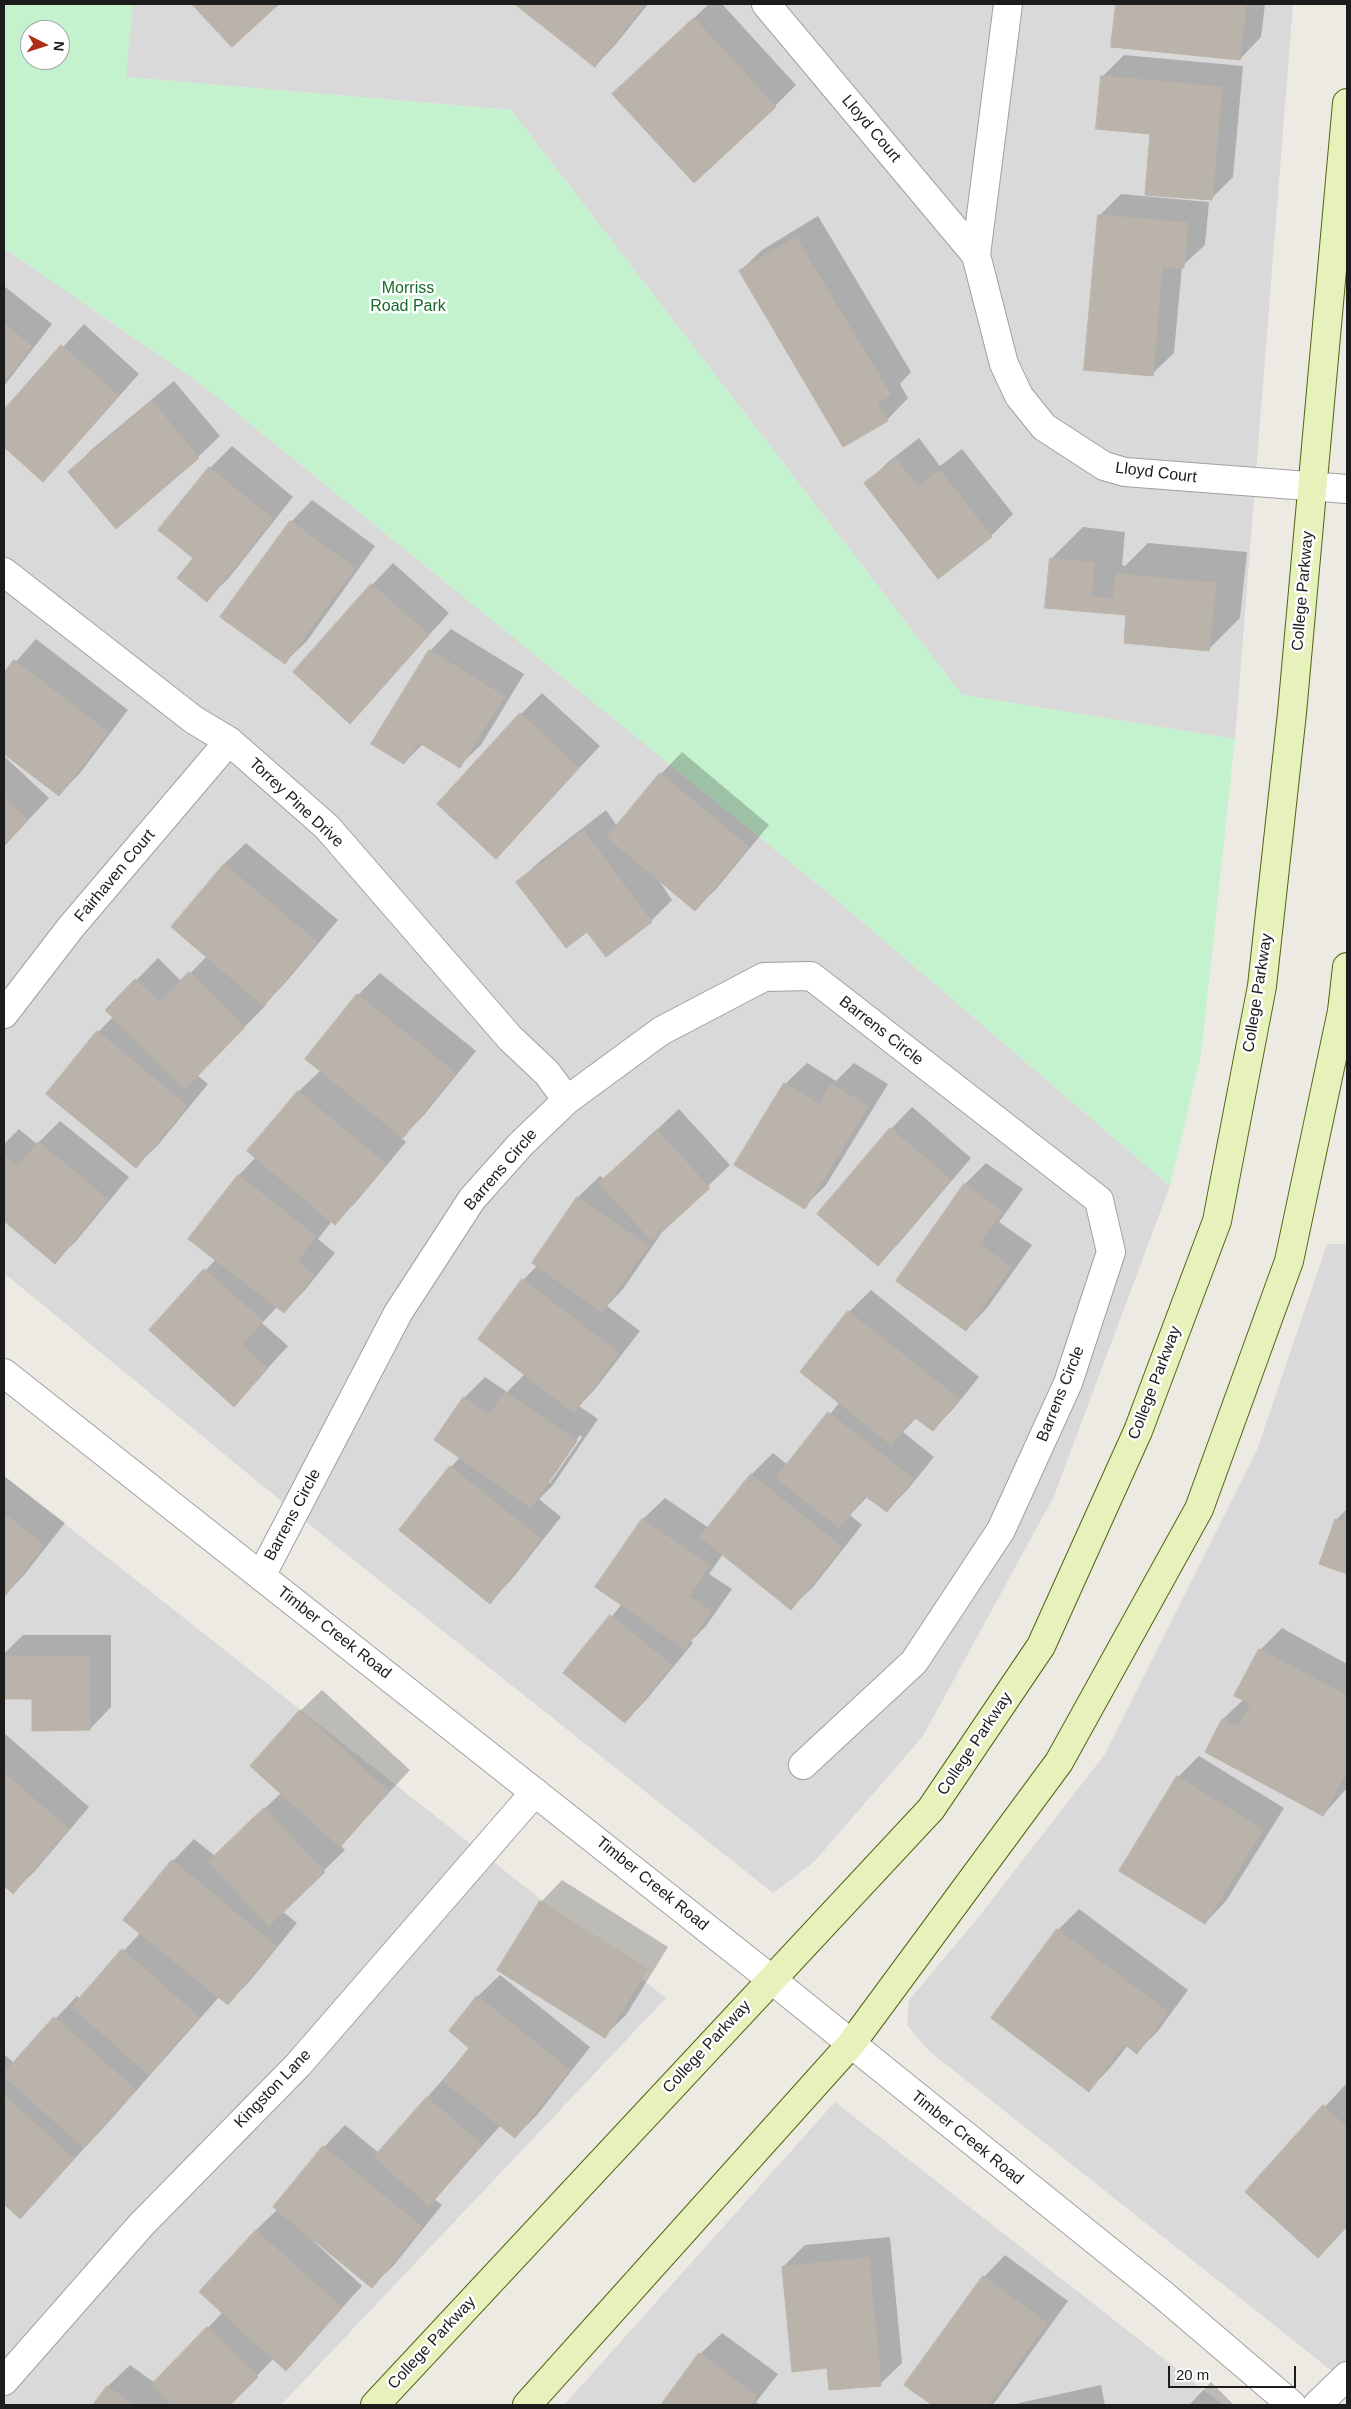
<!DOCTYPE html>
<style>
body{margin:0}
#map{position:relative;width:1351px;height:2409px;overflow:hidden;background:#eceae3;font-family:Arial,sans-serif}
canvas{display:block}
.frame{position:absolute;inset:0;border:5px solid #1c1c1c;pointer-events:none}
.north{position:absolute;left:20px;top:20px;width:50px;height:50px;box-sizing:border-box;background:#fff;border:1px solid #a4a4a4;border-radius:50%;rotate:95deg;font-size:14px;font-weight:700;line-height:20px;text-align:center;color:#1c1c1c}
.north::after{content:'';display:block;margin:auto;width:18px;height:22px;background:#b12c17;clip-path:polygon(50% 0,100% 100%,50% 72%,0 100%)}
.scale{position:absolute;left:1168px;top:2366px;width:128px;height:22px;box-sizing:border-box;border:2px solid #1c1c1c;border-top:0;padding-left:6px;font-size:15px;line-height:18px;white-space:nowrap;color:#1c1c1c;-webkit-text-stroke:4px #fff;paint-order:stroke}
</style>
<div id="map">
<canvas width="1351" height="2409"></canvas>
<div class="frame"></div>
<div class="north">N</div>
<div class="scale">20 m</div>
</div>
<script>
const g = document.querySelector('canvas').getContext('2d');
g.lineJoin = 'round';
function paint(path, color) { g.fillStyle = color; g.fill(path, 'evenodd'); }
function stroke(path, color, width, dash) { g.strokeStyle = color; g.lineWidth = width; g.lineCap = dash ? 'butt' : 'round'; g.setLineDash(dash || []); g.stroke(path); }
function label(font, color, halo, rows, align = 'center') {
  g.font = font + ' Arial,sans-serif'; g.lineWidth = 5; g.setLineDash([]); g.textBaseline = 'middle'; g.strokeStyle = halo; g.fillStyle = color; for (const [text, x, y, turn = 0] of rows) {
    g.save(); g.translate(x, y); g.rotate((+turn || 0) * Math.PI / 180); g.textAlign = isNaN(turn) ? turn : align; if (halo) g.strokeText(text, 0, 0); g.fillText(text, 0, 0); g.restore();
  }
}
const residential = new Path2D(`
 M133,4h1160l-58,735 -273,-44 -451,-585 -386,-33z
 M4,248l201,139 632,513 333,286 -116,310 -131,240 -109,126 -41,31 -442,-351 -327,-269z
 M1327,1244h20v1139l-418,-332 -22,-26 2,-25 68,-81 128,-165 152,-304z
 M4,1476l662,522 -385,407h-277z
 M835,2102l388,303h-659z`);
const park = new Path2D(`
 M4,4h129l-7,73 385,33 451,585 273,44 -34,316 -31,131 -333,-286 -632,-513 -201,-139zM30,30h30v30h-30z`);
const shadow = new Path2D(`
 M194,4h83l-45,41z
 M517,4h131l-32,40 -21,22z
 M709,4h13l74,81 -21,21 -139,-33z
 M1117,4h148l-4,33 -21,22 -128,-13z
 M1124,55l119,11 -10,111 -22,22 -109,-122z
 M1121,194l88,8 -4,43 -23,21 -8,87 -22,21 -53,-158z
 M818,216l93,156 -11,12 8,14 -21,22 -147,-149 22,-21z
 M4,286l48,38 -48,62z
 M84,324l55,50 -96,106 -39,-35v-33z
 M174,381l46,55 -22,21 -82,70 -46,-55 21,-22z
 M919,438l21,28 22,-17 51,65 -22,22 -53,41 -72,-93 22,-22z
 M232,446l61,51 -65,82 -22,21 -12,-43 -34,-27 50,-62z
 M312,500l63,46 -68,95 -22,21 6,-140z
 M1083,527l42,5 -3,33 3,1 23,-23 99,9 -7,66 -31,31 -82,-35 -81,-7 5,-48z
 M393,563l56,50 -99,109 22,-137z
 M451,629l73,45 -43,71 -22,21 -36,-22 -19,19 26,-112z
 M36,639l92,71 -48,63 -21,22 -55,-43v-77z
 M542,693l58,53 -104,111 25,-143z
 M682,752l87,73 -52,63 -22,22 -37,-31 14,21 -21,21 -64,10 -69,-49 22,-21 66,-51 11,16 44,-52z
 M4,756l45,42 -45,48z
 M246,843l92,77 -52,62 -21,22 1,1 -69,70 11,9 -50,61 -22,21 -38,-134 16,-16 -7,-6 51,-52 24,24 25,-26 17,-92z
 M380,973l96,78 -52,64 -23,23 5,4 -50,60 -21,21 -3,-2 -14,18 17,14 -30,37 -21,22 -7,-5 -15,16 26,23 -54,59 -83,-75 65,-71 -26,-21 49,-63 17,-18 42,-65 23,-22 -14,-11 51,-64z
 M807,1063l29,18 18,-18 34,21 -62,101 -22,22 -19,-123z
 M912,1107l59,51 -72,85 -21,21 13,-135z
 M679,1109l51,56 -63,60 -44,64 -16,17 33,25 -45,58 -16,17 19,13 -45,66 -14,14 22,18 -50,63 -21,22 -39,-135 9,-10 4,-59 21,-21 22,15 18,-18 -2,-94 15,-15 -5,-3 45,-65 22,-21 4,3zM580,1435l2,2 -32,46h-3z
 M60,1121l69,56 -52,63 -22,22 -51,-42v-76l15,-15 18,15z
 M986,1163l37,26 -24,33 33,23 -45,63 -21,22 -69,-50 68,-96z
 M871,1290l108,87 -25,31 -21,22 -16,-13 -14,15 31,25 -26,32 -21,22 -19,-15 -18,19 12,10 -49,62 -22,21 -68,-54 -14,20 23,15 -26,37 -15,15 2,2 -47,57 -21,22 -60,-49 57,-69 -25,-17 46,-68 22,-21 44,30 43,-54 21,-21 15,12 52,-63 -38,-30 47,-60z
 M4,1476l61,47 -41,52 -20,21z
 M1347,1509v63l-26,-9 15,-43z
 M1282,1628l65,36v124l-24,27 -117,-63 17,-33 21,-20 16,-49z
 M23,1635h88v72l-21,22 -57,-31h-29v-44z
 M322,1690l88,80 -70,75 5,5 -63,61 15,12 -48,59 -22,22 -8,-7 -113,128 -86,92 -16,-15v-148l10,9 63,-67 3,3 61,-67 -16,-13 48,-58 21,-22 21,17 66,-63 19,-82z
 M5,1734l84,73 -54,64 -22,21 -9,-8z
 M1199,1756l85,52 -58,93 -21,22 -27,-146z
 M562,1880l106,67 -42,68 -22,21 -63,-134z
 M1079,1909l109,81 -30,41 -21,21 -9,-7 -18,23 -21,22 -31,-160z
 M500,1975l90,72 -53,68 -22,22 -14,-12 -67,74 8,6 -48,60 -22,21 -64,-52 -1,1 55,51 -76,83 -12,-11 -45,47h-134l13,-19 22,-21 25,18 68,-71 33,-82 22,-21 46,-62 21,-22 34,28 92,-106 -21,-16 28,-35z
 M1346,2084l1,2v141l-29,30 -71,-66z
 M890,2237l12,126 -22,21 -52,-17 -45,-100 22,-22z
 M1005,2255l63,46 -75,104h-59l-28,-20 78,-108z
 M722,2333l56,41 -22,28 5,3h-98l37,-51z
 M1211,2382l23,23h-46l2,-1z
 M1101,2385l4,20h-89l3,-2z`);
const building = new Path2D(`
 M192,4h87l-47,43z
 M515,4h130l-50,63z
 M1116,4h130l-6,56 -129,-13z
 M694,18l82,89 -82,76 -82,-89z
 M1101,76l121,11 -10,113 -67,-5 5,-61 -54,-5z
 M1098,215l90,8 -4,45 -22,-2 -9,110 -69,-6z
 M796,237l95,158 -14,8 11,18 -45,26 -104,-176z
 M4,324l28,22 -28,36z
 M61,345l58,51 -76,86 -39,-35v-37z
 M152,401l47,57 -83,71 -48,-57z
 M896,459l22,28 22,-17 52,67 -54,42 -74,-96z
 M209,467l64,52 -66,83 -30,-24 16,-20 -35,-28z
 M290,521l65,47 -70,96 -65,-47z
 M1050,558l44,5 -3,34 22,2 3,-25 100,9 -7,68 -85,-8 2,-28 -81,-7z
 M371,584l58,51 -79,89 -57,-52z
 M429,650l75,46 -44,72 -42,-26 -14,22 -33,-20z
 M14,660l94,72 -49,64 -55,-42v-81z
 M520,713l59,55 -83,91 -59,-55z
 M660,773l89,74 -54,64 -88,-74z
 M4,797l24,23 -24,26z
 M584,831l68,91 -46,35 -19,-25 -21,16 -50,-66z
 M224,864l93,78 -53,64 -93,-79z
 M189,972l56,55 -60,62 -80,-79 30,-31 24,23z
 M357,994l99,79 -53,65 -98,-79z
 M97,1031l90,75 -51,62 -90,-74z
 M784,1083l35,21 12,-20 37,22 -63,103 -71,-44z
 M298,1091l88,73 -51,61 -88,-74z
 M890,1128l61,52 -73,86 -61,-52z
 M657,1130l53,58 -58,53 -53,-58z
 M38,1142l70,57 -53,65 -51,-43v-65l13,11z
 M238,1175l78,61 -19,25 17,14 -30,38 -96,-74z
 M964,1184l38,27 -23,33 32,23 -45,64 -70,-50z
 M577,1197l71,49 -46,66 -70,-49z
 M204,1269l59,52 -21,24 26,23 -34,39 -85,-77z
 M522,1279l97,74 -45,60 -96,-74z
 M848,1311l111,88 -26,32 -19,-14 -23,28 -91,-73z
 M505,1392l72,49 -46,67 -97,-68 29,-43 26,18z
 M828,1412l85,67 -26,33 -22,-16 -26,32 -63,-50z
 M450,1466l91,73 -51,65 -91,-74z
 M751,1474l91,73 -51,63 -91,-73z
 M1347,1509v65l-28,-10 16,-45 8,3z
 M4,1514l40,31 -40,52z
 M642,1519l68,46 -21,31 22,15 -26,38 -90,-62z
 M610,1615l62,50 -47,58 -62,-50z
 M1259,1649l88,47v75l-24,45 -118,-64 17,-33 16,8 13,-23 -17,-8z
 M4,1656h85l1,74 -58,1v-32h-28z
 M300,1710l89,82 -49,55 -90,-81z
 M4,1773l65,56 -56,65 -9,-8z
 M1177,1776l86,54 -58,94 -86,-53z
 M264,1808l61,64 -56,54 -61,-64z
 M172,1860l104,86 -48,59 -105,-85z
 M540,1901l108,68 -43,69 -108,-68z
 M1057,1929l111,83 -31,42 -13,-10 -35,48 -98,-74z
 M122,1949l77,68 -50,58 -77,-68z
 M477,1996l93,74 -55,68 -72,-57 26,-33 -20,-17z
 M54,2017l82,73 -52,58 -80,-72v-3z
 M4,2095l70,64 -54,60 -16,-15z
 M427,2097l55,48 -53,61 -55,-49z
 M1323,2105l24,22v99l-29,32 -73,-66z
 M323,2146l99,81 -50,61 -99,-81z
 M256,2230l86,78 -56,63 -87,-79z
 M869,2258l12,128 -52,4 -2,-22 -35,4 -10,-105z
 M983,2276l64,47 -59,82h-56l-28,-20z
 M207,2327l51,50 -28,28h-57l-21,-21z
 M699,2353l58,43 -7,9h-89z
 M107,2386l27,19h-41z`);
const minor = new Path2D(`
 M766,4l210,251
 M1008,4l-32,251 28,109 15,32 25,31 60,39 21,6 222,17
 M4,572l190,148 35,21 98,86 183,211 37,35 20,27
 M4,1014l67,-87 158,-186
 M261,1576l137,-263 74,-114 49,-55 46,-44 94,-69 103,-54 47,-1 288,224 12,52 -43,131 -67,147 -87,132 -111,103
 M4,2381l137,-156 157,-160 237,-273
 M1317,2405l30,-29`);
const tertiary = new Path2D(`
 M4,1373l767,606 391,315 130,111`);
const secondary = new Path2D(`
 M375,2405l556,-596 110,-163 97,-215 79,-210 45,-235 30,-273 55,-610
 M527,2405l324,-361 208,-282 140,-253 49,-135 41,-113 53,-250 5,-44`);
const streetNames = [
 ["Lloyd Court",871,129,50],
 ["Lloyd Court",1156,473,7],
 ["College Parkway",1303,591,-85],
 ["Torrey Pine Drive",296,803,43],
 ["Fairhaven Court",115,876,-50],
 ["College Parkway",1258,993,-81],
 ["Barrens Circle",881,1031,38],
 ["Barrens Circle",501,1170,-49],
 ["College Parkway",1155,1383,-69],
 ["Barrens Circle",1061,1394,-68],
 ["Barrens Circle",293,1515,-62],
 ["Timber Creek Road",334,1633,38],
 ["College Parkway",975,1744,-56],
 ["Timber Creek Road",652,1884,39],
 ["College Parkway",707,2047,-47],
 ["Kingston Lane",273,2089,-46],
 ["Timber Creek Road",967,2138,39],
 ["College Parkway",432,2343,-47]
];
const parkNames = [
 ["Morriss",408,289],
 ["Road Park",408,307]
];
paint(residential, '#dad9d9');
paint(park, '#c4f2ce');
paint(shadow, '#0003');
paint(building, '#b9b3ac');
stroke(building, '#bcb3a7', 1);
stroke(minor, '#a0a0a0', 30);
stroke(tertiary, '#a0a0a0', 30);
stroke(secondary, '#506511', 30);
stroke(minor, '#fff', 28);
stroke(tertiary, '#fff', 28);
stroke(secondary, '#e7f1bc', 28);
label('16px', '#1c1c1c', '#fff', streetNames);
label('16px', '#186c2b', '#fff', parkNames);
</script>
